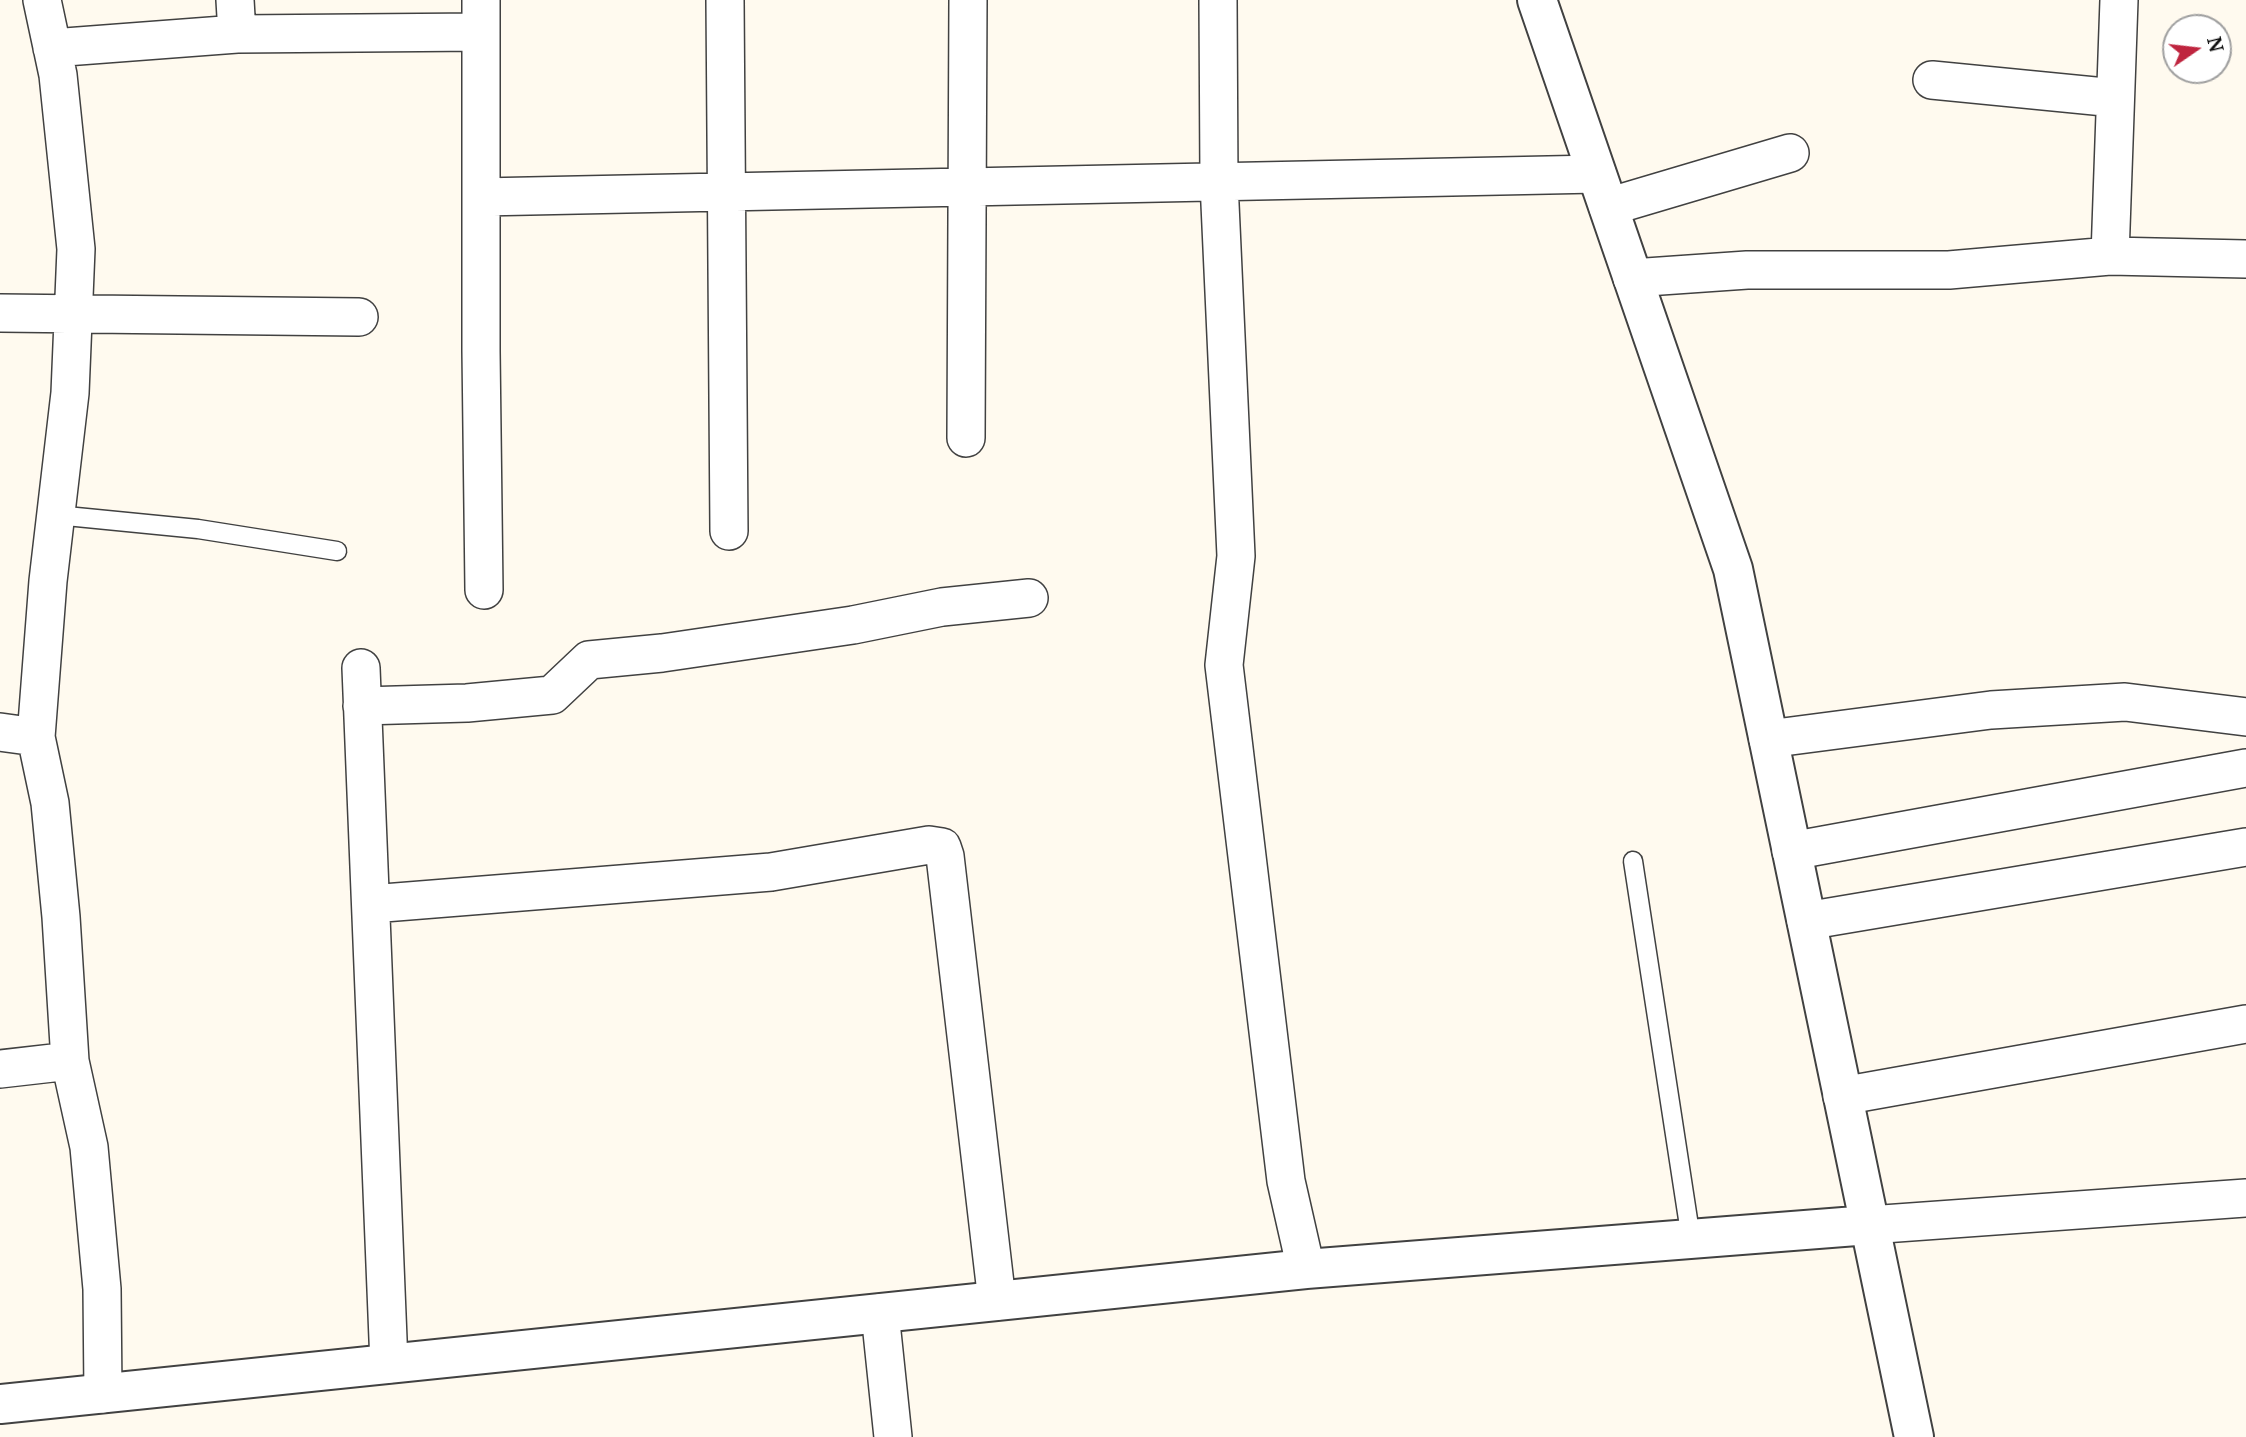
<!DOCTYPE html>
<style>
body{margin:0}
#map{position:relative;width:2246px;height:1437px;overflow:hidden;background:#fffaef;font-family:"Noto Serif",serif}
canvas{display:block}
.north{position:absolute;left:2162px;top:14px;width:70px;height:70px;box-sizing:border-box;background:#fff;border:2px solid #9f9f9f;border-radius:50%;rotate:76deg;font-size:19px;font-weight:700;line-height:28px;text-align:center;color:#0e0e0e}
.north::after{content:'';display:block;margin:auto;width:24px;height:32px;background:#bf253f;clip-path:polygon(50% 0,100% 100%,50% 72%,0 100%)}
</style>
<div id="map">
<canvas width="2246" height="1437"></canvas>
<div class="north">N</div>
</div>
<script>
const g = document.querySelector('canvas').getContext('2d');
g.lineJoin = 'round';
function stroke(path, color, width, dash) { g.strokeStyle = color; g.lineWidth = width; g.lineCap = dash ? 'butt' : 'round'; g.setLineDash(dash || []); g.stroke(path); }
const service = new Path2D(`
 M56,515l142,14 139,22
 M1633,861l58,378`);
const minor = new Path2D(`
 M42,0l16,75 18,174 -6,144 -22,188 -12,156 14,66 11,114 9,144 19,86 13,142 1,105
 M235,0l2,34
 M481,0v351l3,239
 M725,0l4,531
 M1218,0l1,182 17,374 -12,109 62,516 20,88
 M52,48l185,-14 244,-2
 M1932,80l183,18
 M481,197l1116,-23
 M1608,207l182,-54
 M2110,256l9,-256
 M1632,278l115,-8h202l161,-14 136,3
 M0,313l359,4
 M966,438l2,-438
 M361,668l28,696
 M362,706l105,-3 85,-8 37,-35 73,-7 191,-28 89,-18 87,-9
 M0,732l36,5
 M1768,739l223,-29 134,-8 121,15
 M1791,851l455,-83
 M371,904l400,-32 158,-27 13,2 3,9 52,445
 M1806,921l440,-74
 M0,1069l70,-8
 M1842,1096l404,-72
 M1869,1225l377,-27
 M880,1313l13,124`);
const tertiary = new Path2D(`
 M1537,0l196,569 181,868
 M0,1404l1306,-135 563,-44`);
stroke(service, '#414141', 21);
stroke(minor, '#414141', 40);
stroke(tertiary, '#414141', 42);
stroke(service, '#fff', 18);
stroke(minor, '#fff', 37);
stroke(tertiary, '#fff', 38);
</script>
